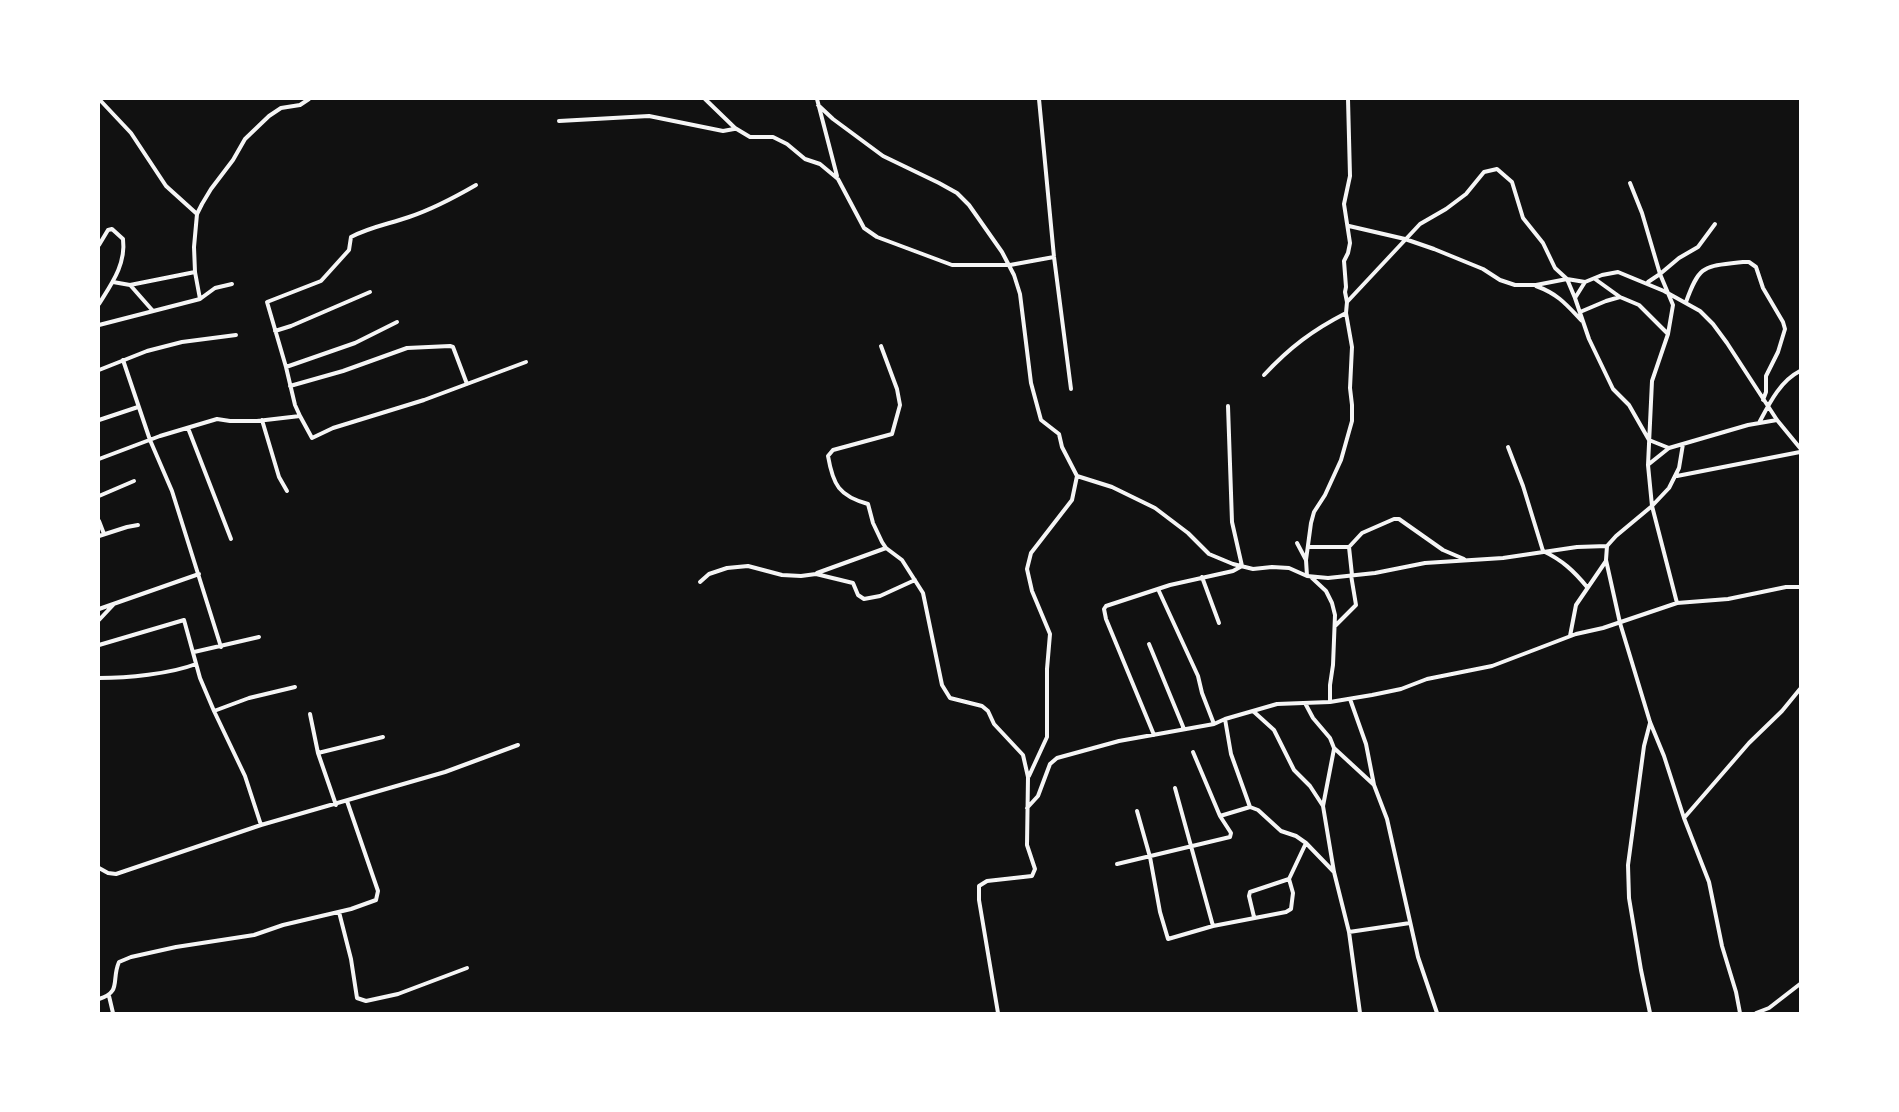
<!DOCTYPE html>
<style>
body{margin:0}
#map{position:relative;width:1899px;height:1112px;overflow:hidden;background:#111;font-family:"Varela Round",sans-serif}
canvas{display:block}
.frame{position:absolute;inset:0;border:100px solid #fff;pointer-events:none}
</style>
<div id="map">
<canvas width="1899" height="1112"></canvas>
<div class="frame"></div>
</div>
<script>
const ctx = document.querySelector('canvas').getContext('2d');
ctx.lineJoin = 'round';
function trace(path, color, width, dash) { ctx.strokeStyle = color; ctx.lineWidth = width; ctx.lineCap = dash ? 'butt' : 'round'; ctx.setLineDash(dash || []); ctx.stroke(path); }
trace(new Path2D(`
 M99 99 131 133 166 186 197 214
 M705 99 735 128 750 137H773L787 144 805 159 820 164 838 179 864 228 877 237 952 265H1010L1054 257
 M817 99 837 176
 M1039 99 1054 257 1071 389
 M818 105 833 119 883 156 939 183 957 193 969 205 1002 252 1014 275 1020 294 1031 383 1041 420 1059 434 1062 447 1077 476 1112 487 1155 508 1188 533 1209 554 1233 564 1253 569 1272 567 1289 568 1307 576 1328 578 1375 573 1425 563 1503 558 1577 547 1607 546
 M559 121 649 116 723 131 734 129
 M1630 183 1642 213 1660 274 1673 305 1668 334 1652 381 1648 465 1652 506 1677 603
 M1349 226 1405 239 1434 249 1483 269 1500 280 1515 285H1536L1567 279 1585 282 1602 275 1618 272 1664 291 1700 311 1713 324 1727 343 1777 420 1800 448
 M99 245 108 230 112 229 123 239C126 264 112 283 99 304
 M1595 279 1620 297 1639 305 1668 334
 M113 282 130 285 195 272
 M1648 282 1660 274 1679 258 1698 247 1715 224
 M131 286 153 311
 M1536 286C1558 294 1566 304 1582 321
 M1575 298 1585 282
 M200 299 195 272 194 247 197 214 202 204 211 189 233 160 245 139 269 116 281 108 300 105 309 99
 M1347 302 1420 224 1446 209 1466 194 1484 172 1497 169 1512 182 1523 218 1543 243 1555 268 1567 279 1575 298 1589 339 1613 389 1629 405 1649 440 1669 448
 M1686 302C1700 263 1704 267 1743 262H1749L1756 267 1763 288 1783 322 1785 329 1778 352 1766 376V392L1763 400
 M1580 312 1606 301 1620 297
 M99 325 200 299 215 288 232 284
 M275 331 291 326 370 292
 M881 346 897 389 900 405 892 434 833 450 828 456C833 485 839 496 868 504L873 523 882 542 886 548 902 560 923 593 942 685 950 698 982 706 988 711 994 724 1023 755 1028 777 1027 845 1035 869 1032 876 987 881 979 886V900L998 1013
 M123 360 150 440 172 491 221 647
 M286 367 355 343 397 322
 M99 370 147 351 182 342 236 335
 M1264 375C1290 347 1313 330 1346 313
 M290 386 343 371 407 348 450 346 453 347 467 384
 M300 416 295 405 286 367 267 302 321 281 349 250 351 237C370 227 389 224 409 217 430 210 457 196 476 185
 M99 420 138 407
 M262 420 279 477 287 491
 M1759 423C1769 404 1780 381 1800 371
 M188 428 231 539
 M1683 444 1679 468 1669 488 1652 506 1616 536 1607 546 1606 560 1620 623 1650 722 1664 756 1684 818 1709 882 1722 946 1736 992 1740 1013
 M1508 447 1523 486 1543 551C1562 560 1574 571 1587 587
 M99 459 160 436 217 419 230 421H257L300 416 312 438 333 428 424 400 526 362
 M1649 464 1669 448 1748 425 1777 420
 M1677 476 1800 452
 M99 496 134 481
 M99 521 104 534
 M99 536 127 527 138 525
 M1297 543 1306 560
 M1308 547H1349
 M817 573 886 548
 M1352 575 1349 547 1362 533 1394 519H1399L1443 550 1464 559
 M1307 576 1306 560 1311 523 1314 512 1325 495 1341 460 1352 421V405L1350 388 1352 347 1346 313 1347 302 1345 292 1346 287 1344 261 1348 253 1350 243 1344 204 1350 176 1348 99
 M1202 577 1219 623
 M1311 577 1326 591 1332 603 1335 615 1333 665 1330 685V702
 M700 582 709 574 727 568 748 566 782 575 801 576 816 574 853 583 858 595 864 599 880 596 915 580
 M1158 589 1198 676 1202 693 1214 724
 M99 609 199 574
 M99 620 114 604
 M1336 625 1356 605 1351 575
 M1570 636 1576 605 1606 561
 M1149 644 1184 729
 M99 645 184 620 200 678 214 711 245 776 261 825
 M194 652 259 637
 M99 678C127 678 170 674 196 664
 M1350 699 1366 744 1374 785 1387 819 1418 957 1437 1013
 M1305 703 1313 718 1330 738 1334 748 1373 784
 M214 711 249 698 295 687
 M1253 711 1274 730 1294 770 1310 786 1323 806 1334 872 1349 932 1360 1013
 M310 714 318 753 336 805
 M1225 719 1231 754 1250 807 1258 810 1281 831 1296 836 1306 843 1334 872
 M1650 723 1644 746 1628 865 1629 898 1641 970 1650 1013
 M1154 735 1106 619 1104 609 1106 606 1170 585 1233 571 1242 566 1232 522 1228 406
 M1193 752 1220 816
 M318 753 383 737
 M1029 776 1047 737V669L1050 634 1032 591 1027 569 1031 553 1072 500 1077 476
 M1175 788 1213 926
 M1323 806 1334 749
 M1027 808 1038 796 1050 764 1057 758 1119 741 1214 724 1225 719 1277 704 1330 702 1372 695 1401 689 1427 679 1492 666 1576 634 1603 628 1677 603 1728 599 1786 587H1800
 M1137 811 1150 857 1160 912 1168 939 1213 926 1286 912 1291 909 1293 893 1289 879 1306 843
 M1684 818 1749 743 1782 711 1800 689
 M1117 864 1230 837 1231 833 1220 816 1250 807
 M99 868 108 873 116 874 261 825 445 772 518 745
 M339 912 351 959 357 998 366 1001 398 994 467 968
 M1254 917 1249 896 1250 892 1289 879
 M1349 932 1410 923
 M109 996 113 1013
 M99 999C122 992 111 980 119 962L131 957 176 947 254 935 283 925 351 909 376 900 378 891 347 801
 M1756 1013 1769 1008 1800 984`), '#f5f5f5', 4);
</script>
